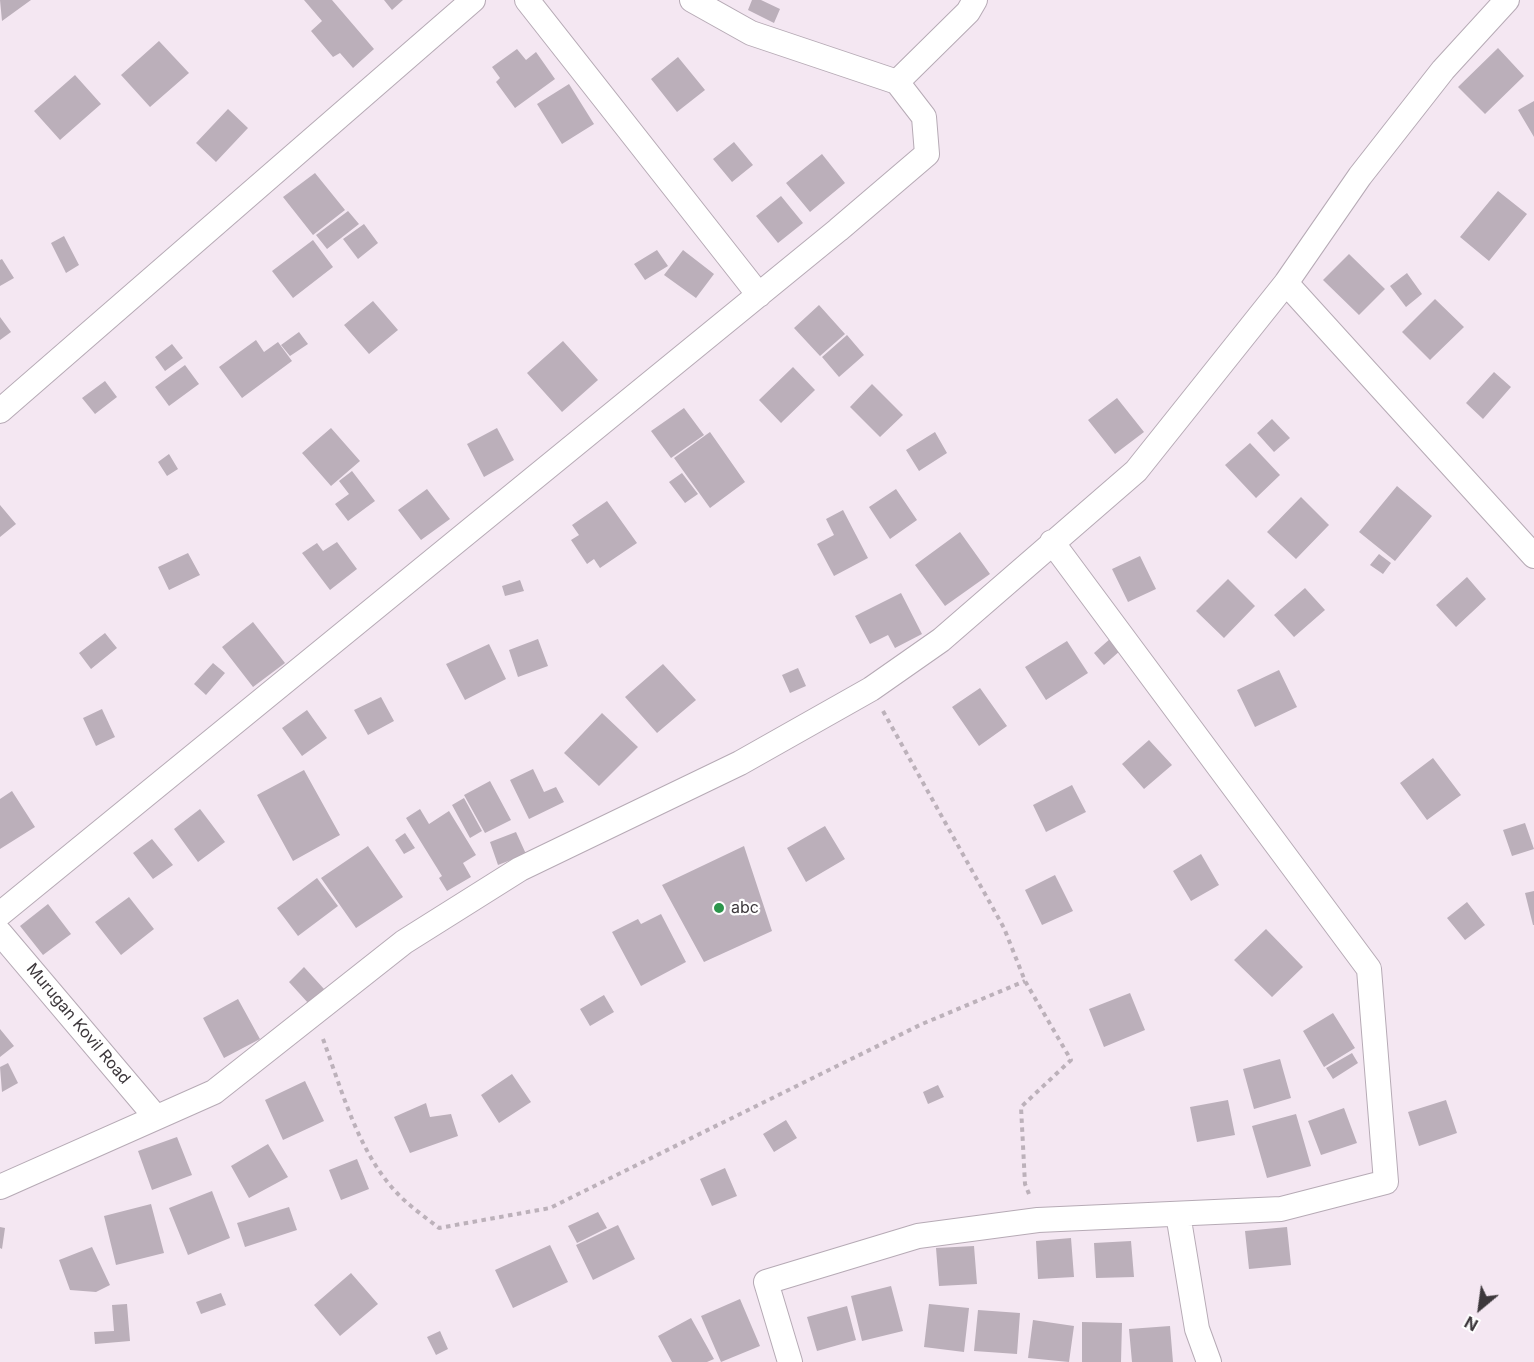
<!DOCTYPE html>
<style>
body{margin:0}
#map{position:relative;width:1534px;height:1362px;overflow:hidden;background:#f4e7f2;font-family:Inter,sans-serif}
canvas{display:block}
.north{position:absolute;left:1450px;top:1278px;width:60px;height:60px;-webkit-text-stroke:4px #fff;paint-order:stroke;rotate:209deg;font-size:16px;font-weight:700;line-height:24px;text-align:center;color:#3d383c}
.north::after{content:'';display:block;margin:auto;width:21px;height:27px;background:#3d383c;clip-path:polygon(50% 0,100% 100%,50% 72%,0 100%)}
</style>
<div id="map">
<canvas width="1534" height="1362"></canvas>
<div class="north">N</div>
</div>
<script>
const ctx = document.querySelector('canvas').getContext('2d');
ctx.lineJoin = 'round';
function fill(path, color) { ctx.fillStyle = color; ctx.fill(path, 'evenodd'); }
function trace(path, color, width, dash) { ctx.strokeStyle = color; ctx.lineWidth = width; ctx.lineCap = dash ? 'butt' : 'round'; ctx.setLineDash(dash || []); ctx.stroke(path); }
function drawText(font, color, halo, rows, align = 'center') {
  ctx.font = font + ' Inter,sans-serif'; ctx.lineWidth = 4.5; ctx.setLineDash([]); ctx.textBaseline = 'middle'; ctx.strokeStyle = halo; ctx.fillStyle = color; for (const [text, x, y, turn = 0] of rows) {
    ctx.save(); ctx.translate(x, y); ctx.rotate((+turn || 0) * Math.PI / 180); ctx.textAlign = isNaN(turn) ? turn : align; if (halo) ctx.strokeText(text, 0, 0); ctx.fillText(text, 0, 0); ctx.restore();
  }
}
fill(new Path2D(`
 M0 0H31L2 21Z
 M304 0H332L374 49 353 68 340 53 333 57 311 31 322 21Z
 M384 0H403L392 10Z
 M752 0H761L780 9 774 23 748 10Z
 M159 41 189 73 150 107 121 75Z
 M1498 48 1524 76 1485 114 1458 87Z
 M517 49 526 60 536 52 555 79 515 108 496 82 500 78 492 67Z
 M678 57 705 90 677 112 651 79Z
 M75 75 101 104 60 140 34 111Z
 M569 84 594 124 562 144 537 104Z
 M1534 101V137L1518 110Z
 M228 109 248 128 216 162 196 143Z
 M734 142 753 165 732 182 713 159Z
 M822 154 845 183 810 212 786 183Z
 M315 173 345 210 313 235 283 197Z
 M1498 191 1527 214 1489 261 1460 237Z
 M781 196 803 223 778 243 756 216Z
 M348 211 359 224 327 249 316 235Z
 M364 224 378 243 358 259 343 239Z
 M64 236 79 265 66 273 51 243Z
 M313 240 333 267 293 298 272 271Z
 M657 250 668 266 645 280 634 264Z
 M683 250 714 274 696 298 664 275Z
 M1349 254 1385 289 1359 315 1323 280Z
 M2 259 14 278 0 286V260Z
 M1407 273 1422 294 1406 307 1390 286Z
 M1435 299 1464 327 1430 360 1402 332Z
 M373 301 398 330 369 354 344 325Z
 M819 305 845 334 820 356 794 328Z
 M0 317 11 332 0 340Z
 M299 332 308 344 290 356 281 345Z
 M847 335 864 355 839 377 822 357Z
 M256 340 264 352 278 342 292 361 242 398 219 367Z
 M563 341 598 380 562 412 527 373Z
 M172 344 183 358 165 371 155 357Z
 M185 365 199 384 169 406 155 387Z
 M793 367 815 390 781 423 759 400Z
 M1494 372 1511 387 1483 419 1466 403Z
 M105 381 117 397 95 414 82 398Z
 M872 384 903 415 880 437 850 407Z
 M1117 398 1144 432 1115 454 1088 420Z
 M684 408 704 435 671 458 651 431Z
 M1272 419 1290 438 1274 452 1257 433Z
 M331 428 360 461 331 486 302 453Z
 M497 428 514 460 484 477 467 444Z
 M710 432 745 482 710 508 674 458Z
 M935 432 947 453 919 471 906 450Z
 M1250 443 1280 475 1256 498 1225 465Z
 M169 454 178 469 167 476 158 462Z
 M352 471 375 501 348 521 335 504 349 494 339 481Z
 M682 473 698 494 685 503 669 482Z
 M1397 486 1432 516 1395 561 1359 532Z
 M427 489 450 519 421 540 398 510Z
 M896 489 917 520 890 539 869 507Z
 M1301 497 1329 525 1296 559 1267 532Z
 M607 501 637 543 600 568 594 559 587 564 571 540 579 535 572 525Z
 M0 505 16 524 0 537Z
 M843 510 868 558 834 576 817 544 834 535 826 519Z
 M960 532 990 574 945 606 915 565Z
 M337 542 357 569 330 590 302 553 317 543 323 551Z
 M188 553 200 575 169 590 158 567Z
 M1379 554 1391 563 1383 574 1370 565Z
 M1140 556 1156 589 1128 602 1112 569Z
 M1467 577 1486 599 1456 627 1436 605Z
 M1228 579 1255 606 1224 638 1196 611Z
 M520 580 524 591 505 596 502 586Z
 M1305 588 1325 610 1294 637 1274 615Z
 M901 593 922 634 895 648 888 635 870 644 855 616Z
 M253 622 285 663 253 687 222 647Z
 M105 633 117 648 91 669 79 653Z
 M1111 638 1121 650 1104 665 1094 653Z
 M538 639 548 666 518 677 509 650Z
 M1067 641 1088 673 1046 700 1025 667Z
 M489 644 506 679 465 700 446 664Z
 M213 663 225 673 206 695 194 684Z
 M663 664 696 700 657 733 625 697Z
 M798 668 806 686 790 693 782 675Z
 M1279 670 1297 707 1255 727 1237 690Z
 M980 688 1007 726 979 746 952 707Z
 M381 697 394 721 368 735 354 710Z
 M102 709 115 737 96 746 83 718Z
 M307 710 327 738 302 756 282 728Z
 M602 713 638 747 599 786 564 753Z
 M1149 740 1172 765 1144 789 1122 764Z
 M1433 758 1461 795 1427 820 1400 783Z
 M533 769 544 792 556 787 564 802 529 819 510 780Z
 M304 770 340 835 293 861 257 795Z
 M490 781 511 820 485 833 464 795Z
 M1072 785 1086 812 1046 832 1033 805Z
 M12 791 35 827 0 849V799Z
 M464 798 482 831 470 838 452 805Z
 M200 809 225 842 198 862 174 829Z
 M420 809 429 824 449 811 476 855 463 863 471 877 447 891 439 878 442 876 406 818Z
 M1525 823 1534 849 1512 856 1503 830Z
 M825 826 845 859 806 882 787 848Z
 M516 832 526 854 498 865 490 842Z
 M405 833 415 848 404 854 395 840Z
 M152 839 173 865 153 879 133 853Z
 M368 846 403 897 356 928 321 878Z
 M744 846 772 931 704 962 662 885Z
 M1201 854 1219 885 1191 901 1173 871Z
 M1055 875 1073 911 1042 925 1025 890Z
 M317 878 338 906 298 936 277 908Z
 M1534 891V925H1533L1525 893Z
 M129 897 154 929 121 955 95 922Z
 M1467 902 1485 925 1465 940 1447 918Z
 M48 904 71 934 43 955 20 926Z
 M661 914 686 962 641 986 612 932 638 919 641 924Z
 M1266 929 1303 967 1272 997 1234 960Z
 M304 967 324 989 309 1004 289 982Z
 M1130 993 1145 1030 1104 1047 1089 1009Z
 M604 995 614 1012 590 1026 580 1009Z
 M238 999 260 1039 224 1058 203 1018Z
 M1333 1013 1355 1048 1324 1067 1303 1031Z
 M0 1029 14 1046 0 1057Z
 M1352 1053 1358 1063 1333 1079 1326 1068Z
 M1280 1059 1291 1098 1254 1109 1243 1069Z
 M8 1063 18 1083 2 1092 0 1067Z
 M512 1074 531 1102 499 1123 481 1095Z
 M305 1081 324 1121 283 1140 265 1100Z
 M938 1085 944 1097 928 1104 923 1092Z
 M1228 1100 1235 1135 1197 1142 1190 1107Z
 M1446 1100 1457 1133 1419 1146 1408 1112Z
 M426 1103 430 1117 451 1114 458 1136 410 1153 394 1117Z
 M1344 1108 1357 1143 1321 1155 1308 1121Z
 M1296 1114 1311 1166 1267 1178 1252 1126Z
 M786 1120 797 1138 774 1152 763 1134Z
 M177 1137 192 1175 152 1190 138 1151Z
 M268 1144 288 1177 249 1198 231 1166Z
 M357 1159 369 1189 341 1200 329 1170Z
 M725 1168 737 1196 712 1206 700 1179Z
 M212 1191 230 1238 188 1255 169 1208Z
 M151 1204 164 1253 116 1265 104 1216Z
 M289 1207 297 1230 245 1247 237 1223Z
 M598 1212 607 1228 577 1243 568 1226Z
 M618 1225 635 1259 593 1280 576 1245Z
 M0 1227 5 1228 2 1249 0 1248Z
 M1287 1227 1291 1265 1249 1269 1245 1231Z
 M1071 1238 1074 1277 1038 1279 1036 1241Z
 M1131 1241 1134 1277 1096 1278 1094 1243Z
 M550 1245 568 1282 513 1308 495 1270Z
 M974 1246 977 1284 939 1286 936 1248Z
 M92 1247 110 1285 96 1292 70 1290 59 1260Z
 M351 1273 378 1304 340 1336 314 1305Z
 M891 1286 903 1331 862 1341 851 1296Z
 M221 1293 226 1305 201 1314 196 1302Z
 M740 1299 760 1346 721 1362 701 1316Z
 M127 1304 130 1341 95 1344 94 1332 114 1331 112 1305Z
 M929 1304 969 1308 964 1352 924 1347Z
 M847 1306 856 1340 817 1351 807 1317Z
 M978 1310 1020 1313 1017 1354 974 1351Z
 M691 1318 714 1359 707 1362H672L658 1336Z
 M1033 1320 1074 1326 1069 1362 1028 1358Z
 M1082 1322 1122 1323 1121 1362H1082Z
 M1170 1326 1173 1362H1132L1129 1329Z
 M440 1331 448 1349 436 1355 427 1337Z`), '#bbafba');
const street = new Path2D(`
 M527 0 759 295
 M897 82 968 12 975 0
 M1286 283 1534 556
 M0 411 473 0
 M0 914 838 230 927 154 924 117 897 82 751 33 692 0
 M0 933 155 1116
 M0 1187 214 1092 404 942 520 869 740 763 871 689 941 640 1136 471 1286 283 1360 176 1443 70 1507 0
 M1178 1214 1197 1329 1209 1362
 M790 1362 766 1282 918 1236 1038 1220 1281 1209 1386 1182 1369 969 1052 542`);
trace(street, '#b6aab5', 26);
trace(new Path2D(`
 M883 711 1004 928 1025 981 1071 1060 1021 1107 1025 1184 1029 1194
 M323 1039C342 1091 358 1151 396 1192 409 1206 425 1217 439 1228L550 1208 922 1024 1025 981`), '#bcb1ba', 4, [4.5, 4.5]);
trace(street, '#fff', 24);
for (const [x, y, r, color] of [
 [719,908,6,"#2c954c"]
]) { const dot = new Path2D(); dot.arc(x, y, r, 0, 2 * Math.PI); ctx.fillStyle = color; ctx.fill(dot); trace(dot, '#fff', 2); }
drawText('16px', '#3d383c', '#fff', [
 ["abc",731,908]
], 'left');
drawText('16px', '#3d383c', '#fff', [
 ["Murugan Kovil Road",78,1024,50]
]);
</script>
